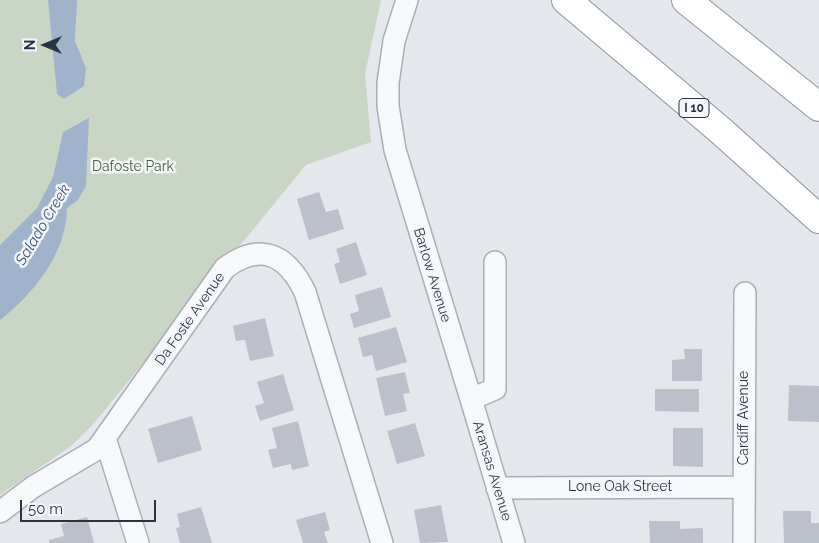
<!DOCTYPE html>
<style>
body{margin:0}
#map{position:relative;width:819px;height:543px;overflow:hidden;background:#e4e7ec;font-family:Raleway,sans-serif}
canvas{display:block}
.north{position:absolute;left:20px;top:20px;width:50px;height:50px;-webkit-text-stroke:4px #f4f6f9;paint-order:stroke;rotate:270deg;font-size:14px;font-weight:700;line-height:20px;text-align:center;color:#2b3445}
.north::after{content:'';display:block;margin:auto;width:18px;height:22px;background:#2b3445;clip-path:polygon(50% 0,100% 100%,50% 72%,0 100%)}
.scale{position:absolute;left:20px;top:500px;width:136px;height:22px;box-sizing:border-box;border:2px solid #2b3445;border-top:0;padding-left:6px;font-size:15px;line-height:18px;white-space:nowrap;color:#2b3445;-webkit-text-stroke:4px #f4f6f9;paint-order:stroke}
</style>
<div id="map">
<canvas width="819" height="543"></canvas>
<div class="north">N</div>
<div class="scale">50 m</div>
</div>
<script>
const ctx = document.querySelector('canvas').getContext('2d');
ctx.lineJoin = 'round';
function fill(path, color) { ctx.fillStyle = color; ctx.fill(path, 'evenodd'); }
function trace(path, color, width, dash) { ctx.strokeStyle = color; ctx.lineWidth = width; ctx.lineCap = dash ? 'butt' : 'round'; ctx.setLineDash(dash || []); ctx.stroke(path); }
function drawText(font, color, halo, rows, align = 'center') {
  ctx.font = font + ' Raleway,sans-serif'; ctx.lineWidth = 5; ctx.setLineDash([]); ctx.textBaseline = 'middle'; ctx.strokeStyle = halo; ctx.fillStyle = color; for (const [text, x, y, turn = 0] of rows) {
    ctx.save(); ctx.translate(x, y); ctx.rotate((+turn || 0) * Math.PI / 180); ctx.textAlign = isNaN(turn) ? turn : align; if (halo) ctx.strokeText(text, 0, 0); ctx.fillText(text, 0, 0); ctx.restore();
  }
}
fill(new Path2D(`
 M0 0H381L365 74 371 142 306 165 90 428 71 446 0 495Z`), '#c9d6c5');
fill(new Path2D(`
 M48 0H77L75 41 86 68 84 86 64 99 57 94Z
 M89 118 86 186 78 200 67 208C67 252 34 294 0 320V245L37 208 53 177 63 132Z`), '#9fb4cc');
fill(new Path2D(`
 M319 192 326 212 338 209 344 229 309 240 297 199Z
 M356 242 367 275 340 284 334 264 340 262 336 249Z
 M382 287 391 317 354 328 350 314 359 311 355 295Z
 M265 318 274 356 250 361 245 340 236 341 233 326Z
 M396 327 407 362 376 371 372 355 363 357 358 338Z
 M684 349H702V381H672V360L685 359Z
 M405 372 410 393 403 394 407 411 385 416 376 378Z
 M283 374 294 410 260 421 255 406 264 403 257 382Z
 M789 385 819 386V422L788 421Z
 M655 389H699V412L655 411Z
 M192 416 202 450 158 463 148 429Z
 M298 421 309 466 292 470 291 464 273 468 268 450 277 448 272 428Z
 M415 423 425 456 397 464 387 431Z
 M673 428H703V467L673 466Z
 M441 505 448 542 420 543 414 510Z
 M201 507 212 543H180L176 528 180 527 177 514Z
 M783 511H811V523H819V543H784Z
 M325 512 330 530 324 532 328 543H303L296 520Z
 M87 517 94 543H49V540L64 536 61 524Z
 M649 521H680V529L703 528V543H650Z`), '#bbc0ca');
const minor = new Path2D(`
 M407 0 394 41 388 83V106L395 150 471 399 495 389V262
 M471 399 514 543
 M105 438 138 543
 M497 488 744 487
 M0 512 33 487 97 449 225 268C261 241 287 255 305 292L382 543
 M744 543 745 293`);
const highway = new Path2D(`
 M566 0 720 130 819 219
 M686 0 819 107`);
trace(minor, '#a9aeb7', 24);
trace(highway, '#8b94a3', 30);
trace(minor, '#f7f8fa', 21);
trace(highway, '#fff', 28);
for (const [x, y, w] of [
 [694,108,30]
]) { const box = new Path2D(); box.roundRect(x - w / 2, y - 9.5, w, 19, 4); ctx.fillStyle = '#f4f6f9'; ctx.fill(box); trace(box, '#2b3445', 1); }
drawText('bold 12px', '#2b3445', null, [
 ["I 10",694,108]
]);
drawText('14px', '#3f6138', '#f4f6f9', [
 ["Dafoste Park",133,167]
]);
drawText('14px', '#2b3445', '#f4f6f9', [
 ["Barlow Avenue",432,275,73],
 ["Da Foste Avenue",190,319,-55],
 ["Cardiff Avenue",744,418,-90],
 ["Aransas Avenue",492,471,73],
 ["Lone Oak Street",620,487]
]);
drawText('italic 15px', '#34527a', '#f4f6f9', [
 ["Salado Creek",43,225,-59]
]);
</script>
